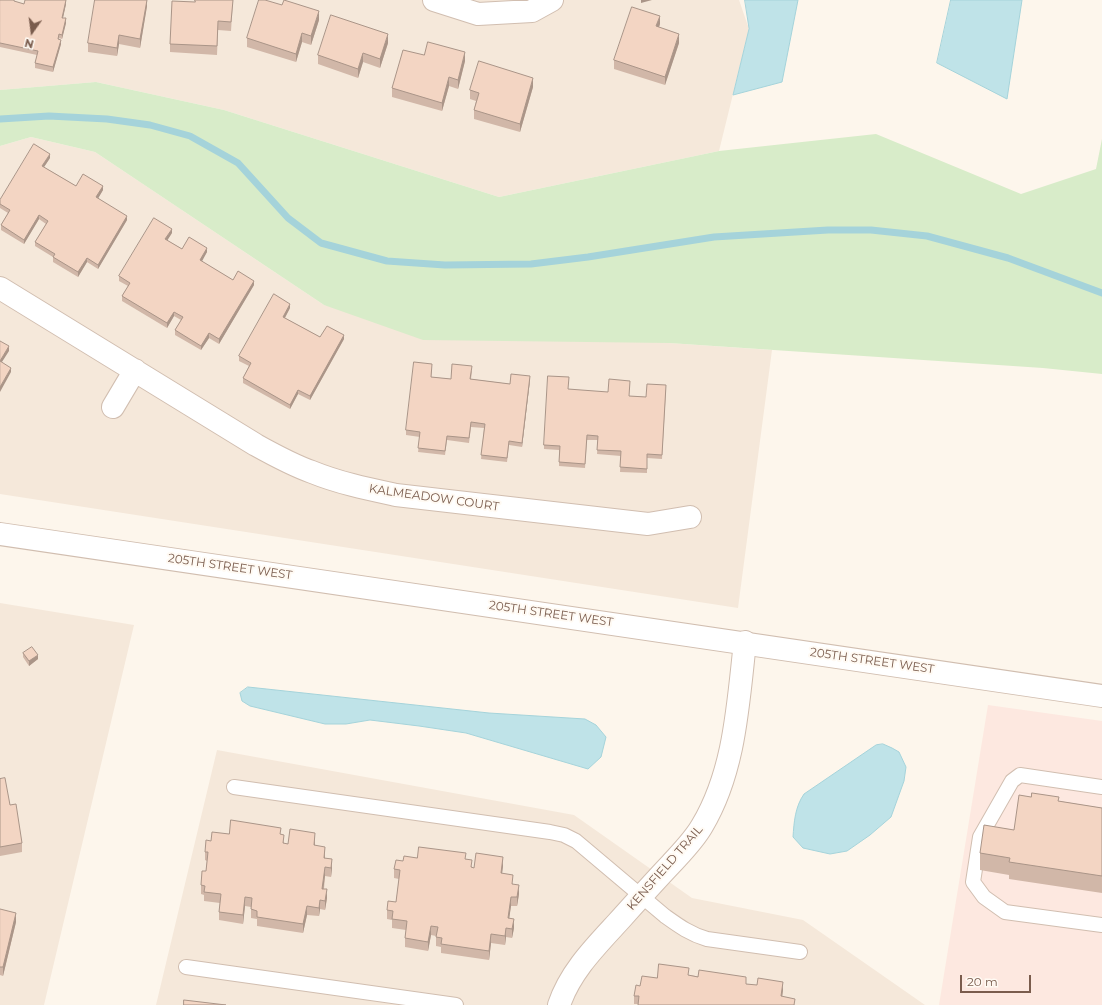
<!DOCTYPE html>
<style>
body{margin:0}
#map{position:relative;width:1102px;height:1005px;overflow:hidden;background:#fdf6ec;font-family:Montserrat,sans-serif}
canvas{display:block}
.north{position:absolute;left:12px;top:12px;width:40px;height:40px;-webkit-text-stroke:3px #fffaf3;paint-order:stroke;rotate:194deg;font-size:11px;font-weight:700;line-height:16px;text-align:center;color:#7a5c4d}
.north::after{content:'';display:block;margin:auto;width:14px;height:18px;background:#7a5c4d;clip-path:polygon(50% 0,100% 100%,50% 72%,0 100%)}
.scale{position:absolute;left:960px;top:975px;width:71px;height:18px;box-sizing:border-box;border:2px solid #7a5c4d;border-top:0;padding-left:5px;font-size:12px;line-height:14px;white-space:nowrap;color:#7a5c4d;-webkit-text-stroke:3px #fffaf3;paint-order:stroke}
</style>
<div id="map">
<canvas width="1102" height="1005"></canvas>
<div class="north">N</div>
<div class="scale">20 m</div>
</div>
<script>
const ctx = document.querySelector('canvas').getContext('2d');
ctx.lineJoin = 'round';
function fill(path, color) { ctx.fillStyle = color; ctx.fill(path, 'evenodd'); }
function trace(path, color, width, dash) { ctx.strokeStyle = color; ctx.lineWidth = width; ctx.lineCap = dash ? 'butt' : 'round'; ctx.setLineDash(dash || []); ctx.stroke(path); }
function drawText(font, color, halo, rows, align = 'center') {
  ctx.font = font + ' Montserrat,sans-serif'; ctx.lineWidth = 4; ctx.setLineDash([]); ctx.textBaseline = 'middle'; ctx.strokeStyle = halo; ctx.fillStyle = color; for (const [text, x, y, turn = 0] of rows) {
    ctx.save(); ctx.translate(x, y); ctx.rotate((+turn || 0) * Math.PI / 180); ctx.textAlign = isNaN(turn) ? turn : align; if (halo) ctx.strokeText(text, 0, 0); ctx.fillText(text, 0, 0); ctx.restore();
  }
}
fill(new Path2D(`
 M0 0H739L749 29 719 151 499 197 224 110 96 82 0 90Z
 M31 137 95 152 324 305 669 343 772 350 738 608 0 494V146Z
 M0 603 134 625 44 1005H0Z
 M217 750 574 815 692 898 803 920 925 1005H156Z`), '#f5e8da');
fill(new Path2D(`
 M988 705 1102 721V1005H939Z`), '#fde8e0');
fill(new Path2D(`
 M96 82 224 110 499 197 719 151 876 134 1021 194 1096 169 1102 139V374L1043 368 669 343 423 340 324 305 95 152 31 137 0 146V90Z`), '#d8ecc9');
const water = new Path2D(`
 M745 0H798L782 82 733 95 749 29Z
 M951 0H1022L1007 99 937 63Z
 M248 687 489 713 585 719 596 725 606 737 601 757 588 769 466 733 419 726 370 720 346 724H325L250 706 242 701 240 693Z
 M883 744 892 748 899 752 906 767 904 781 891 817 870 835 847 851 830 854 803 848 793 837C794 822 795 807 804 794L876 745Z`);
fill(water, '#bfe3e8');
trace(water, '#a5d3da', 1);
trace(new Path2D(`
 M0 119 49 116 107 119 150 125 190 136 238 163 288 218 321 243 387 261 445 265 531 264 588 257 714 237 828 230H871L927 236 1008 258 1102 293`), '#a5d3da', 7);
const service = new Path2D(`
 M234 787 550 832 564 835 576 841 665 916C679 926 690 934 707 939L800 952
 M1102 787 1020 775 1012 781 980 837 973 882 984 897 1005 912 1102 925
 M186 967 456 1005`);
const minor = new Path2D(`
 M434 0 478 14 532 11 552 0
 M0 288 256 445C274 455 292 465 312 472 339 483 368 489 396 495L648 524 690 517
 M113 407 135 370
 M559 1005C570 972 595 947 618 922 636 902 653 883 671 864 682 852 694 840 702 826 735 771 738 704 745 642`);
const tertiary = new Path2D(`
 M0 534 1102 696`);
trace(service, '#d1beb0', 16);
trace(minor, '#d1beb0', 24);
trace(tertiary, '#d1beb0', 24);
trace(service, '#fff', 14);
trace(minor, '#fff', 22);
trace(tertiary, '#fff', 22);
fill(new Path2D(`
 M0 0 14 2 24 4H66L63 18 66 23 62 39 59 38 61 44 53 72 35 68V63L37 55 0 47Z
 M147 0V6L140 48 119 44 117 56 88 52V43Z
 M233 0 231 31 218 30 217 55 170 52V44L195 2Z
 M319 20 311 45 302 42 296 62 247 47V38Z
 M660 24 659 27 679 43 665 85 614 69V60Z
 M388 43 380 68 363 62 358 78 318 64V55Z
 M424 55 465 61 458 89 449 86 442 111 392 97V88Z
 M533 87 520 132 474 119V110L476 101 470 99V90Z
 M50 158 44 167 76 186 103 190 98 198 127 220 98 269 87 262 78 277 53 262V257L35 246V242L46 224 39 219 24 244 1 230V225L8 213 0 208V200Z
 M172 233 167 240 182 249 207 252 201 261 233 280 254 285 219 344 209 338 201 350 175 335V330L181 320 174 316 167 328 122 301V296L128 286 119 281V276Z
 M290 308 285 318 320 337 344 339 310 400 298 394 290 409 243 383V378L249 366 239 361V356Z
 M432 369 431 377 451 379 472 371 471 379 510 384 530 380 522 447 509 445 507 462 481 459 484 428 471 427 469 443 447 440 445 455 418 452 420 437 406 435V430Z
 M568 389 629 396 646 397 666 390 662 459 647 458V473L620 472 621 456 597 454 598 440H587L585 468 559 466V450L544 449V445Z
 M23 653 38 659 29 666 23 657Z
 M0 779 10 805 22 843V852L0 856Z
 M1059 801 1102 808V893L1009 879V875L980 870V853L1014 830Z
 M229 834H281L284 843 288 844 315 842V845L325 856V858L332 868 331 877 325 876 324 889 327 898 325 910 320 909 319 916 307 915 303 933 257 926V919L251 918V907L245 906 243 924 219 920V912L220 903 204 901V895L201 894V885L206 871 207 861 205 860V852L211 841Z
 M417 858 466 859 472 867 474 868 503 866 502 873 513 884 519 894 517 906H511L509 918 514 928 512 938 506 937 505 945 491 943 489 960 441 953V947L436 946V936L431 935 428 951 405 947V938L406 930 392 928V920L387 919V910L396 902 399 879 394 878V869Z
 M0 909 16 922 3 976 0 975Z
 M689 975 746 984 783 990 782 997 795 1005 634 1004V996L640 986 657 978Z`), '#d1b7a8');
fill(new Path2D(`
 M66 0V4L62 22V18Z
 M147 0V6L140 48V39Z
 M641 0H652L641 3Z
 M319 11V20L311 45V36Z
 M660 16V24L656 35V26Z
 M66 18V23L62 39V35Z
 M302 33V42L296 62V54Z
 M388 34V43L380 68V59Z
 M679 34V43L665 85V77Z
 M119 35V44L117 56V48Z
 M61 40V44L53 72V67Z
 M465 52V61L458 89V80Z
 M363 53V62L358 78V69Z
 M449 77V86L442 111V103Z
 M533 78V87L520 132V124Z
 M50 154V158L42 170V166Z
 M103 186V190L96 202V197Z
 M39 215V219L24 244V240Z
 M127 216V220L98 269V265Z
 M172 229V233L165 244V239Z
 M207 248V252L200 265V260Z
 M87 258V262L78 277V272Z
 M254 281V285L219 344V339Z
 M290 304V308L283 321V317Z
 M174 312V316L167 328V323Z
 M209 333V338L201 350V346Z
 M344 335V339L310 400V396Z
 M9 346V351L0 365V361Z
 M11 368V372L0 392V387Z
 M530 376V380L522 447V443Z
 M298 390V394L290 409V405Z
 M38 655V659L29 666V661Z
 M315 833V842L314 854V845Z
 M325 847V856L324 867V858Z
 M503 857V866L501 882V873Z
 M332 859V868L331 877V868Z
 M325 867V876L322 898V889Z
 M519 885V894L517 906V897Z
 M327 889V898L325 910V901Z
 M245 897V906L243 924V915Z
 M511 897V906L508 927V918Z
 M320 900V909L319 916V908Z
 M307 906V915L303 933V924Z
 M16 913V922L3 976V967Z
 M514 919V928L512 938V929Z
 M431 926V935L428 951V942Z
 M506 928V937L505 945V936Z
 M491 934V943L489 960V951Z
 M783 982V990L781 1005V996Z`), '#aa9588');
const building = new Path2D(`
 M0 0H14V1L24 4 25 0H66L62 18H66L62 35 59 34 58 39 61 40 53 67 35 63 38 51 0 43Z
 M95 0H147L140 39 119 35 117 48 88 43Z
 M195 0H233L231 22 218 21 217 46 170 44 172 1 195 2Z
 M259 0H265L282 5 284 0 319 11 311 36 302 33 296 54 247 38Z
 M632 7 660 16 656 26 679 34 665 77 614 60Z
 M331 15 388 34 380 59 363 53 358 69 318 55Z
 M428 42 465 52 458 80 449 77 442 103 392 88 403 50 424 55Z
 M479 61 533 78 520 124 474 110 479 93 470 90Z
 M34 144 50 154 42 166 76 186 83 174 103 186 96 197 127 216 98 265 87 258 78 272 53 257 55 254 35 242 48 221 39 215 24 240 1 225 10 210 0 204V200Z
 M154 218 172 229 165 239 182 249 189 237 207 248 200 260 233 280 238 271 254 281 219 339 209 333 201 346 175 330 183 317 174 312 167 323 122 296 130 283 119 276Z
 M274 294 290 304 283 317 320 337 327 326 344 335 310 396 298 390 290 405 243 378 251 363 239 356Z
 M0 341 9 346 0 361 11 368 0 387Z
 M414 362 432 364 431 377 451 379 452 364 472 366 470 379 510 384 511 374 530 376 522 443 509 441 507 458 481 455 485 424 471 422 469 438 447 436 445 451 418 448 420 432 406 430Z
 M548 376 569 377 568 389 608 392 609 379 630 381 629 396 646 397 647 384 666 385 662 455 647 454V469L620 467 621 451 597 450 598 436 587 435 585 464 559 462 560 446 544 445Z
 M32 647 38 655 29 661 23 653Z
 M5 778 10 805 16 804 22 843 0 847V779Z
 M1032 793 1059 797 1058 801 1102 808V876L1009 862 1010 858 980 853 984 825 1014 830 1019 795 1031 797Z
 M231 820 281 828 280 834 284 835 283 843 288 844 290 829 315 833 314 845 325 847 324 858 332 859 331 868 325 867 322 889H327L325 901 320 900 319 908 307 906 303 924 257 917V911L251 909 252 898 245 897 243 915 219 912 221 894 204 892 205 886 201 885 202 871H206L208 852H205L206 840 211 841 212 832 229 834Z
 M419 847 466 853 465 859 472 860 471 867 474 868 476 853 503 857 501 873 513 875 512 884 519 885 517 897H511L508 918 514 919 512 929 506 928 505 936 491 934 489 951 441 944 442 938 436 937 438 927 431 926 428 942 405 938 407 921 392 919 393 911 387 910 388 901 396 902 400 870 394 869 396 860 403 861 404 856 417 858Z
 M0 909 16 913 3 967H0Z
 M659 964 689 968 688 975 698 977 699 970 746 977V984L757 985 758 978 783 982 781 996 795 999 794 1005H638L639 996H634L636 985 640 986 642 976 657 978Z
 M184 1000 226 1005H184Z`);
fill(building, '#f3d5c3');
trace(building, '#aa9588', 1);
drawText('12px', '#7a5c4d', '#fffaf3', [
 ["KALMEADOW COURT",434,498,8],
 ["205TH STREET WEST",230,567,8],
 ["205TH STREET WEST",551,614,8],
 ["205TH STREET WEST",872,661,8],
 ["KENSFIELD TRAIL",665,868,-49]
]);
</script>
